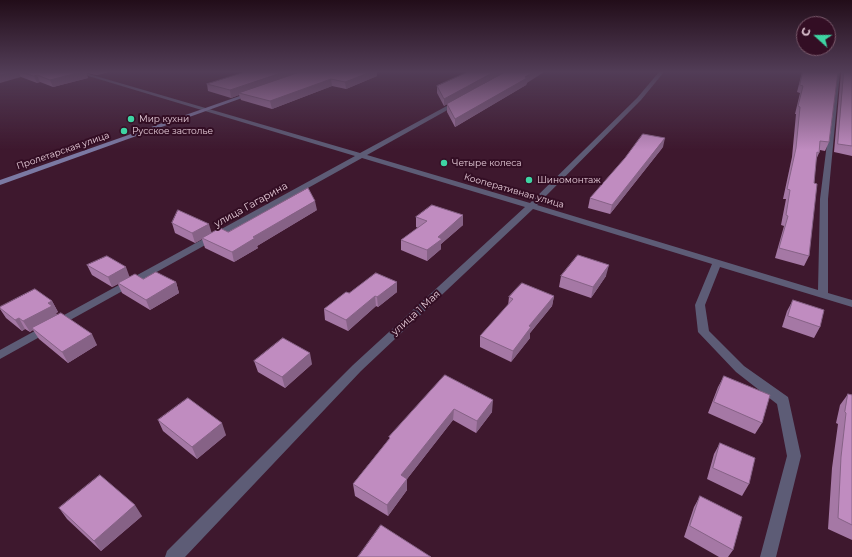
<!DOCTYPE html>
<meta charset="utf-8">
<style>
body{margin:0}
#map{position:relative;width:852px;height:557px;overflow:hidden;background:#3e182e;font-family:Montserrat,sans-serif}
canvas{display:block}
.north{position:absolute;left:796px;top:16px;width:40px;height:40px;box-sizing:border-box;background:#330e24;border:1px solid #7a5a6c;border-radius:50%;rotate:291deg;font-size:11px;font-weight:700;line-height:16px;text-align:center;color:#e5cbd8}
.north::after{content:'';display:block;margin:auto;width:14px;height:18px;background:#3ed4a3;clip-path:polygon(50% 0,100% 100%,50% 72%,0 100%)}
</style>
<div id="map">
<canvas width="852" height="557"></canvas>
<div class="north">С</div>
</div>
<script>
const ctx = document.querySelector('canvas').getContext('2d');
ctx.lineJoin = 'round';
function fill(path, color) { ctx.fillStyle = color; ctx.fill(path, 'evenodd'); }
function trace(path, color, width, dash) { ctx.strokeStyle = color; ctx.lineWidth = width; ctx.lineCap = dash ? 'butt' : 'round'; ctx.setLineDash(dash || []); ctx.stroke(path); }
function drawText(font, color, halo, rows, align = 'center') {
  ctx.font = font + ' Montserrat,sans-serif'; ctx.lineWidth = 4; ctx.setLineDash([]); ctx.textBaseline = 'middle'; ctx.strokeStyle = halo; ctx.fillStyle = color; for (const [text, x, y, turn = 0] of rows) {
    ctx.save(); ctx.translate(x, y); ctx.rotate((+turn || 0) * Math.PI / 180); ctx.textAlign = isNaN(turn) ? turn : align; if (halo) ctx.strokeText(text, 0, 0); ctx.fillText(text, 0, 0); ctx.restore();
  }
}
fill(new Path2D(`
 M75 72H82L360 153 456 101H460V103L367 155 530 203 637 98 659 72H664L641 100 537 205 818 290 820 199 836 72H840L828 199V293L852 300V307L720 267 705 305 709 331 744 366 788 397 789 401 801 456 776 557H760L787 456 777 404 736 372 698 332 695 305 712 264 533 209 361 371 185 557H165L167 551 353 365 525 207 362 158 0 359V350L355 156Z`), '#5d5c76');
fill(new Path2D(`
 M251 92 256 93 0 185V180Z`), '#7b79a3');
fill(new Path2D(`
 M0 72H109L97 75 86 73 88 78 53 87 40 82 37 83 21 77Z
 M802 72H838L829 142 825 151 820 150 819 153 816 160 814 183 809 256 804 266 775 258 784 226 781 225 786 199H783L792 157 796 114H795L800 93 797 92Z
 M841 72H852V156L834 152Z
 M377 76 346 89 332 86 272 109 241 100 239 95 231 98 208 91 207 84Z
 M527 83 526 85 455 127 447 112V104L444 106 437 93V86Z
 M663 147 610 214 588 208 590 198Z
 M317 210 257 246 258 248 234 262 205 248 202 239 195 243 175 233 172 223 211 233 228 232Z
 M416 217 463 225 441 244V249L427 261 401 250V240L418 228 416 227Z
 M87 265 129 277 143 279 176 282 179 293 150 310 122 293 118 284 112 287 92 275Z
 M561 276H606L591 298 559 287Z
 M397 292 378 307 376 306 348 331 325 320 324 309 349 293Z
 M554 296 552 306 530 333V338L511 362 480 347V336L508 306 509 297Z
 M793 300 820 327 814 338 782 327 787 311Z
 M52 301 58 312 56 313 57 315 97 345 68 363 39 339 33 330 30 332 25 329 22 331 6 318 0 309V307Z
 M254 361 312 364 285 388 258 372Z
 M445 375 492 412 476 433 453 420 407 479V490L388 516 355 496 353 484 389 439V437Z
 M724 376 762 423 755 434 708 413 718 387Z
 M848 394 852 395V540L828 529 832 468 838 424 836 423 840 405Z
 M158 420 226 435 197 459 163 431Z
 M720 443 749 484 742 496 707 479 714 454Z
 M700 496 733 550 728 557H719L684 537 694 507Z
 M59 508 142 516 101 551 67 519Z`), '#a578a5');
fill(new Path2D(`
 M12 72H18L21 77 0 83V75Z
 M81 72H86L88 78 53 87 50 80Z
 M96 72H109L97 75Z
 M284 72H305L239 93V95L231 98 230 90Z
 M371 72H377V76L346 89 345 82Z
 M494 72H505L444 106V99Z
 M534 72H544L527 83 526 85 455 127V119Z
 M37 75 40 82 37 83 34 76Z
 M331 79 332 86 272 109 270 101Z
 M665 138 663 147 610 214 612 205Z
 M315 201 317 210 257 246 258 248 234 262 232 252 253 237Z
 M463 215V225L441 244V249L427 261V250L438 237Z
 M209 224 212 234 202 238V239L195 243 192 233Z
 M609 265 606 276 591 298 593 287Z
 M126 267 130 278 118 283V284L112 287 108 277Z
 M176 282 179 293 150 310 146 300Z
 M397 282V292L378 307 377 297Z
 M375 296 376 306 348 331 346 320Z
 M554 296 552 306 530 333V338L511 362 513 351 529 326Z
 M52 301 58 312 56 313 58 317 32 328 33 330 30 332 23 321 48 303Z
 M19 318 25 329 22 331 15 320Z
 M92 334 97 345 68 363 62 352Z
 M310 353 312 364 285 388 282 377Z
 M493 400 492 412 476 433 477 421Z
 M454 409 453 420 407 479V490L388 516 387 505 401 475Z
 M222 423 226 435 197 459 192 447Z
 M135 505 142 516 101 551 94 541Z`), '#866286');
const building = new Path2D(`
 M0 72H12L0 75Z
 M22 72H81L50 80 37 75 34 76Z
 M245 72H284L230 90 207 84Z
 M300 72H371L345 82 331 79 270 101 239 93Z
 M468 72H494L444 99 437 86Z
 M505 72H534L525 77 527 78 455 119 447 104Z
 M803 72H838L829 142 820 141 819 153 817 152 814 183 817 184 809 256 779 248 788 216 786 215 790 190 787 189 796 148 800 107 798 106 803 86 800 85Z
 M844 72H852V146L838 144Z
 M643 134 665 138 612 205 590 198 625 158Z
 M308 188 315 201 253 237 255 238 232 252 202 238 220 228 228 232Z
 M432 205 463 215 438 237 442 239 427 250 401 240 427 221 416 217Z
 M178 210 209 224 192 233 172 223Z
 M578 255 609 265 593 287 561 276Z
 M107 256 126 267 108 277 87 265Z
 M156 272 176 282 146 300 118 283 135 274 143 279Z
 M376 273 397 282 377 297 375 296 346 320 324 309 346 292 349 293Z
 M522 283 554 296 529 326 531 327 513 351 480 336 513 299 509 297Z
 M35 289 52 301 48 303 52 306 23 321 19 318 15 320 0 308V307Z
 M793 300 824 310 820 327 788 316Z
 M61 313 92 334 62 352 32 328Z
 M283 338 310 353 282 377 254 361Z
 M445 375 493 400 477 421 454 409 401 475 407 479 387 505 353 484 390 438 389 437Z
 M724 376 770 395 762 423 714 402Z
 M848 394 852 395V525L838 518 841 457 846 413 845 412Z
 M188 398 222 423 192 447 158 420Z
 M720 443 755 458 749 484 713 468Z
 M100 475 135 505 94 541 59 508Z
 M700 496 742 517 733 550 690 526Z
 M381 525 431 557H358Z`);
fill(building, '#c08cc0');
trace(building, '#866286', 1);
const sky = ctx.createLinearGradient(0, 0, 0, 150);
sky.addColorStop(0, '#220d19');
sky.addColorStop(0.48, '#523d57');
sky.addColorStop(1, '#523d5700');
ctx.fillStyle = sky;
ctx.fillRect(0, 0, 852, 150);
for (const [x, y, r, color] of [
 [131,119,4,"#3ed4a3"],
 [124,131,4,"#3ed4a3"],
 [444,163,4,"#3ed4a3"],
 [529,180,4,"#3ed4a3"]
]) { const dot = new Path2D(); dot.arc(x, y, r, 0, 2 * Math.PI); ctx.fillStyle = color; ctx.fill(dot); trace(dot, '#330e24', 1.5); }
drawText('9px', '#e5cbd8', '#330e24', [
 ["Мир кухни",139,119],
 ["Русское застолье",132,131],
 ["Четыре колеса",452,163],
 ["Шиномонтаж",537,180]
], 'left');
drawText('9px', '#e5cbd8', '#330e24', [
 ["Пролетарская улица",63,151,-19],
 ["Кооперативная улица",514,191,16]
]);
drawText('10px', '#e5cbd8', '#330e24', [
 ["улица Гагарина",251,205,-29],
 ["улица 1 Мая",416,313,-42]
]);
</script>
